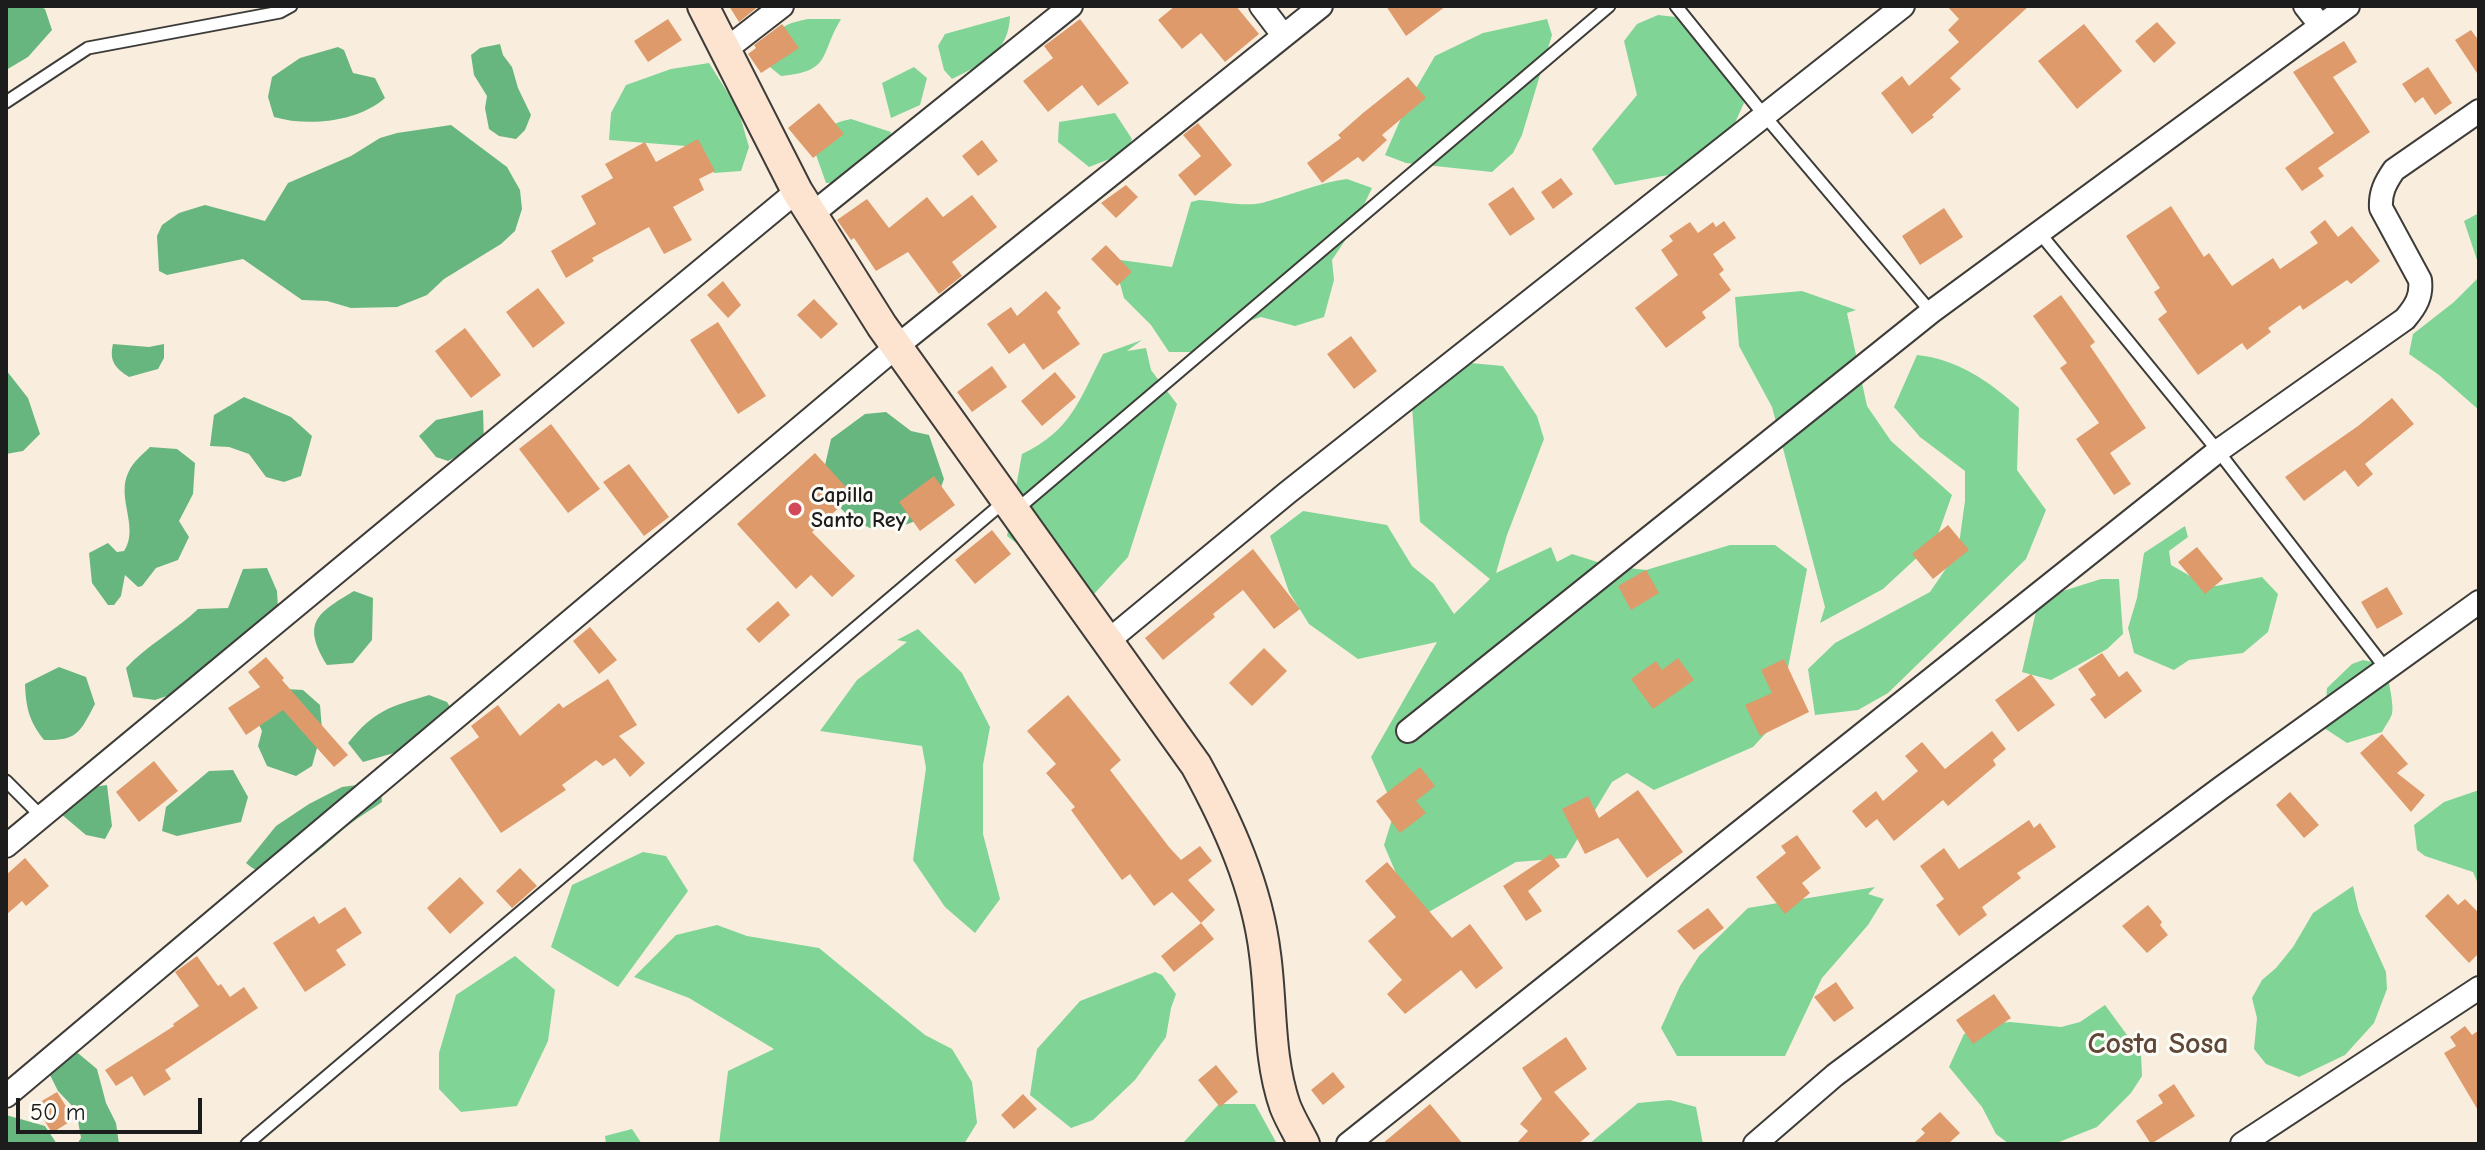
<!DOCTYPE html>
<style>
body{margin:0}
#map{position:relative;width:2485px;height:1150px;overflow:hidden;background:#f9eedd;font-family:"Comic Neue",sans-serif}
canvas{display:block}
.frame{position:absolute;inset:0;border:8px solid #1c1c1c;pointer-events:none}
.scale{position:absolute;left:16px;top:1098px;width:186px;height:36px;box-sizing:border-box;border:4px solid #1c1c1c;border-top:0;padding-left:10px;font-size:24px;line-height:28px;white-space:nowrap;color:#1c1c1c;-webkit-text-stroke:6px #fdfcf7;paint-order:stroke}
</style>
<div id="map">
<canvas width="2485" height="1150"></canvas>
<div class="frame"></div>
<div class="scale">50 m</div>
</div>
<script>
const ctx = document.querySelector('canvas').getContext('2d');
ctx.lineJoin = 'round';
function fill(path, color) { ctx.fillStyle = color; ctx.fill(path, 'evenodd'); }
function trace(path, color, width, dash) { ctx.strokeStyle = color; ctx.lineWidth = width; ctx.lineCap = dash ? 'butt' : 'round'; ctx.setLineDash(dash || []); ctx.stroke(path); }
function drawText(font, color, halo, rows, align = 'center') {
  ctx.font = font + ' "Comic Neue",sans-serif'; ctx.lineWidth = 6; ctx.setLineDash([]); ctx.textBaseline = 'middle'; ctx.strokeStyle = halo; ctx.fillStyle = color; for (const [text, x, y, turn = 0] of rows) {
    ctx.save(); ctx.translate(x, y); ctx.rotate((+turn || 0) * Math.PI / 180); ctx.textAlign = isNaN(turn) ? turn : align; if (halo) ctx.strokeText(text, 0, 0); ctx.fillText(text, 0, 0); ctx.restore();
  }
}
fill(new Path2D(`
 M1658 15 1693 19 1725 57 1744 103 1721 154 1695 170 1615 185 1592 149 1637 95 1624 41 1637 24Z
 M1010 16C1009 53 982 64 952 79L944 70 938 46 945 34Z
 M808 19H841C819 56 832 71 781 76L770 67C775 33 772 26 808 19Z
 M1547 19 1552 35 1522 135 1513 153 1492 172 1406 163 1385 155 1408 102 1435 56 1483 33Z
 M709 63 738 109 749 147 741 171 714 173 698 147 609 140 611 113 626 85 671 69Z
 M914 67 927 78 920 105 891 118 882 83Z
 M1115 113 1132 139 1125 153 1089 167 1058 142 1059 122Z
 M851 119 891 132 877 174 858 182 826 183 815 152C825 131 826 124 851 119Z
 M1347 179 1372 188 1352 230 1332 260 1334 280 1324 317 1295 326 1261 317 1233 326 1208 352H1169L1151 325 1124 298 1113 259 1172 267 1191 202 1199 200C1218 201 1244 207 1262 203 1291 195 1318 183 1347 179Z
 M2479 213V266L2464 221Z
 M2479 277V410L2439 375 2409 354 2413 334 2454 302Z
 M1802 291 1856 310 1847 313 1867 406 1891 441 1952 495 1936 540 1883 589 1820 623 1825 607 1772 407 1739 346 1735 297Z
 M1142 340 1127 351 1146 348 1151 370 1177 404 1128 557 1083 606 1039 560 1007 536 1022 454C1072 430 1079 400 1103 354Z
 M1917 355C1957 359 1989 381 2019 408L2017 470 2046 510 2026 559 1888 693 1858 710 1815 715 1808 669 1835 643 1930 592 1958 551 1965 501V471L1920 437 1894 407Z
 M1459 362 1503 366 1537 416 1544 439 1507 535 1496 573 1551 547 1557 562 1572 554 1610 566 1646 570 1730 545H1775L1807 569 1778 720 1753 747 1654 790 1627 773 1612 782 1566 858 1516 862 1427 913 1407 899 1384 845 1395 810 1371 757 1437 642 1358 659 1309 624 1289 592 1270 536 1303 511 1387 525 1412 566 1434 584 1454 614 1490 579 1420 522 1412 406Z
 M2185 526 2188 537 2169 551 2171 565 2197 580 2216 586 2262 577 2278 594 2268 632 2243 653 2189 660 2174 670 2134 653 2128 628 2137 598 2144 553Z
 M2101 579H2119L2123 634 2107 649 2051 680 2022 672 2037 607 2044 597Z
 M918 629 962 673 990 727 983 765V834L1000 899 975 933 945 907 913 860 926 768 922 746 820 731 857 680 907 642 897 640Z
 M2384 655C2385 668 2395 704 2392 714 2390 720 2385 726 2382 732L2347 743 2324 728 2327 688 2352 664 2363 660 2381 664Z
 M2479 790V886L2473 872 2425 856 2417 850 2414 825 2444 802Z
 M643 852 666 856 688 891 618 987 551 947 572 885Z
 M2353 886 2359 912 2386 972 2387 989 2374 1023 2345 1055 2299 1077 2266 1064 2254 1049 2257 1018 2252 998 2262 980 2276 968 2293 947 2313 913Z
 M1875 887 1868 894 1884 899 1868 925 1822 978 1785 1056H1677L1661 1028 1680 986 1699 956 1748 908Z
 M717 925 747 936 819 948 925 1035 952 1049 972 1082 977 1123 964 1144H719L728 1071 774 1049 689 998 634 977 676 935Z
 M515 956 555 990 548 1041 517 1106 461 1112 439 1089V1053L456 995Z
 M1155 972 1162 975 1176 994 1171 1008 1166 1037 1135 1080 1093 1120 1071 1128 1030 1095 1037 1049 1080 1001Z
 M2105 1005 2141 1054 2142 1076 2131 1093 2097 1127 2054 1144H2009L1996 1134 1982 1107 1949 1067 1964 1034 1989 1024 2010 1022 2061 1027 2080 1022Z
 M1670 1100 1696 1107 1703 1144H1589L1638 1103Z
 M1219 1104H1255L1277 1144H1182Z
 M632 1129 642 1144H606L605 1136Z`), '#80d496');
fill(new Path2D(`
 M6 6H39L45 9 52 30 28 57 6 70Z
 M500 44 503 55 512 67 518 88 531 115 525 130 516 139 499 136 489 129 485 108 487 96 474 75 471 55 480 48Z
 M338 47 344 50 353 73 375 78 385 98C358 122 308 127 274 117L268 97 272 77 300 58Z
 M451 125 507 167 520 190 522 209 515 231 501 244 444 279 427 295 397 307 351 308 327 301 302 300 243 259 167 275 159 271 157 236 162 225 179 213 205 205 265 221 288 183 351 156 380 138 397 133Z
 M113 344 149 347 164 344V358L158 369 129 377C115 368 109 361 113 344Z
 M6 370 28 398 40 434 23 451 6 454Z
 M244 397 291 417 312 436 301 476 284 482 266 477 249 454 229 447 210 446 214 415Z
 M483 410 484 443 448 461 436 457 419 436 436 420Z
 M886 412 911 431 929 435 944 479 931 515 905 525 870 528 850 518 829 496 825 465 831 439 865 414Z
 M150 447 177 449 195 463 193 494 179 521 189 537 178 560 156 568 142 586 138 587 125 575 121 596 114 605H108L92 583 89 553 108 543 117 552 124 551C140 527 115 497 129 471 133 462 143 454 150 447Z
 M267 568 277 591 279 626 268 643 203 668 173 694 155 700 133 697 126 668C147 645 175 631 198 609L228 608 243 569Z
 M354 591 373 598 372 640 353 663 327 665C301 623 317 613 354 591Z
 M59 667 86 677 95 704C80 732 78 741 44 740 29 721 26 708 25 684Z
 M286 689 303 690 320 705 322 730 312 766 296 776 267 766 258 746 262 731 257 720Z
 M429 695 447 702 458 720 421 736 394 753 363 762 348 743C375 710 389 707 429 695Z
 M233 770 248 797 241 822 177 836 162 831 166 807 209 771Z
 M380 782 382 802C371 810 360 816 350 824 324 844 281 895 246 863L276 826 309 804 342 787Z
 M107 785 112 826 105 839 86 835 61 814 86 788Z
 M60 1044 79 1054 97 1069 106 1103 116 1123 119 1144H77L81 1138 76 1110 58 1091 43 1061Z
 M6 1115 45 1126 57 1144H6Z`), '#68b67f');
fill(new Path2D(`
 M729 6H759L739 22Z
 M1175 6H1236L1259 34 1225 62 1201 33 1182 49 1158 20Z
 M1386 6H1446L1406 36Z
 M1947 6H2029L1950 78 1961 89 1932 115 1934 117 1912 134 1881 93 1902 76 1909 86 1959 42 1948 30 1959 19Z
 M668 19 682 40 648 62 634 41Z
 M1080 19 1129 83 1098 106 1082 85 1048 112 1023 81 1053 58 1044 46Z
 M2157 22 2176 43 2154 63 2135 41Z
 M782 24 799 48 761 73 748 54 756 48 754 45Z
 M2084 24 2122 71 2077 109 2038 61Z
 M2471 30 2479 41V76L2455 40Z
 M2344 41 2357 62 2333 77 2370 132 2318 168 2324 176 2302 191 2285 168 2334 133 2293 72Z
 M2428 67 2452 103 2435 115 2423 97 2415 103 2402 84Z
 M1408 77 1426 98 1382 135 1387 140 1363 162 1358 157 1322 183 1307 163 1341 138 1338 135 1363 113Z
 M819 103 844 134 813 158 788 128Z
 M1198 123 1232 165 1195 196 1178 175 1201 156 1183 135Z
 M698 139 715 171 699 179 704 190 673 207 692 240 664 254 649 227 592 258 594 261 566 278 551 251 596 224 581 196 613 178 605 164 645 142 656 162Z
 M982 140 998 161 978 176 962 156Z
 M1561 178 1573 194 1553 209 1541 192Z
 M1126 185 1138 197 1116 218 1101 203Z
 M1513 187 1535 219 1510 236 1488 204Z
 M972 195 997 227 952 262 962 276 939 294 908 252 876 271 854 238 851 240 837 220 867 199 889 228 927 197 943 217Z
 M2171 206 2204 257 2209 253 2232 286 2273 258 2280 269 2318 243 2310 232 2325 220 2338 237 2352 226 2380 261 2351 284 2347 280 2303 310 2300 305 2268 328 2271 332 2247 350 2242 343 2198 375 2158 319 2167 312 2154 292 2160 288 2126 236Z
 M1944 208 1963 237 1920 265 1902 236Z
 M1724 221 1736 238 1713 254 1724 270 1719 274 1731 290 1702 312 1706 318 1666 348 1635 308 1678 275 1661 250 1673 241 1669 236 1690 222 1698 233 1713 222 1716 227Z
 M1106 245 1132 272 1117 286 1091 259Z
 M723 281 741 305 728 318 707 295Z
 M538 288 565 323 533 348 506 312Z
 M1046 291 1061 308 1057 312 1080 344 1043 370 1024 343 1009 354 987 324 1011 307 1017 316Z
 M2061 295 2095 342 2090 346 2146 428 2110 453 2131 484 2114 495 2076 439 2099 423 2060 368 2067 363 2033 316Z
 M814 299 838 324 821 339 797 315Z
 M718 322 766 396 738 414 690 340Z
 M465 328 501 375 471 398 435 351Z
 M1351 336 1377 371 1354 389 1327 354Z
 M992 366 1007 387 972 412 957 392Z
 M1055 372 1076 397 1042 426 1021 401Z
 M2392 398 2414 424 2365 464 2373 474 2358 487 2345 470 2304 501 2285 477 2358 426Z
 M551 424 600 489 568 513 519 449Z
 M815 453 853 495 812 532 855 576 832 597 811 575 796 589 737 524Z
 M629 464 669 517 644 536 603 482Z
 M934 476 955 505 920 531 899 502Z
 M1948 525 1969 550 1933 579 1912 554Z
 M992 530 1011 554 975 584 955 560Z
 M2197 547 2223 579 2205 594 2178 562Z
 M1253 549 1300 609 1274 629 1243 590 1213 614 1215 617 1163 660 1145 638Z
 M1646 570 1659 593 1631 610 1618 586Z
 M2387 587 2403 614 2377 629 2361 602Z
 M778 601 790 615 759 643 746 629Z
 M590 627 617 660 599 674 573 641Z
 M1264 648 1287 671 1252 706 1229 683Z
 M2102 653 2119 677 2127 671 2142 691 2105 719 2090 699 2096 695 2078 669Z
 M266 657 284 678 282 680 348 755 334 767 283 710 246 735 228 708 260 687 248 672Z
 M1678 658 1694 680 1653 709 1631 679 1656 661 1662 670Z
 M1784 659 1809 712 1760 736 1745 705 1772 693 1761 670Z
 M2031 674 2055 705 2018 732 1995 700Z
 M608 679 637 725 619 736 645 763 630 777 615 758 603 766 596 760 562 785 566 790 501 833 450 758 479 737 471 726 498 705 520 736 559 703 563 708Z
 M1068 695 1121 760 1110 770 1169 847 1181 860 1200 846 1212 861 1188 880 1215 910 1201 923 1172 892 1154 906 1130 874 1122 880 1071 810 1075 807 1046 773 1056 764 1027 731Z
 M1992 731 2006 749 1993 760 1996 765 1948 806 1943 800 1894 841 1877 819 1866 828 1852 811 1876 791 1883 801 1918 771 1905 756 1922 742 1945 769Z
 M2382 734 2408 764 2397 773 2425 795 2411 812 2360 753Z
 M154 761 178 791 139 822 116 792Z
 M1420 767 1435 786 1416 801 1426 813 1400 833 1376 801Z
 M1638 790 1683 852 1647 878 1618 838 1585 854 1562 809 1588 796 1599 818Z
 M2290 792 2319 825 2304 838 2276 805Z
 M2029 820 2034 828 2040 823 2056 847 2017 873 2021 878 1982 907 1987 915 1959 936 1936 905 1944 899 1920 866 1944 848 1959 869Z
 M1797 835 1821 868 1802 883 1810 893 1785 914 1756 877 1786 853 1781 846Z
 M1551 854 1560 866 1528 891 1542 911 1526 921 1503 886Z
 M25 858 49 886 26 906 22 901 6 915V875Z
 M1387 862 1452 938 1470 924 1503 968 1476 989 1461 970 1405 1014 1387 994 1402 980 1368 941 1396 917 1365 881Z
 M520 868 537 886 512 908 496 891Z
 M460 877 484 903 450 934 427 908Z
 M2448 894 2458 905 2465 899 2479 913V953L2469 963 2425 916Z
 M2148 905 2162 922 2160 925 2168 935 2147 953 2122 926Z
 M345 907 362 933 336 950 346 965 305 992 273 943 314 916 319 924Z
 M1708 908 1724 928 1694 950 1677 931Z
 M1201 923 1214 939 1174 972 1161 956Z
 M197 956 218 986 221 984 230 997 244 987 258 1008 165 1070 171 1079 144 1096 132 1076 116 1086 105 1070 174 1026 173 1024 199 1006 175 972Z
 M1836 982 1854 1008 1834 1022 1814 997Z
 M1994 994 2011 1018 1973 1044 1956 1020Z
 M2465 1026 2472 1035 2479 1030V1112L2444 1053 2456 1046 2450 1037Z
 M1566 1037 1587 1069 1554 1092 1590 1134 1578 1144H1516L1528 1131 1520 1124 1542 1099 1522 1068Z
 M1216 1065 1238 1092 1220 1107 1198 1080Z
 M1333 1072 1345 1087 1323 1105 1311 1090Z
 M2174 1084 2195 1116 2151 1144 2136 1121 2163 1103 2158 1095Z
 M57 1092 74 1119 52 1133 35 1105Z
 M1023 1094 1037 1109 1014 1129 1001 1115Z
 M1430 1104 1463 1144H1382Z
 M1940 1112 1960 1133 1948 1144H1913L1925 1133 1921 1129Z`), '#de9a6b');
const lane = new Path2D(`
 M1676 6 1764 115 1931 312
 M6 102 88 48 280 12 291 6
 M2038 231 2218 451 2386 669
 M1015 511 1609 6
 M6 781 41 816
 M247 1144 1005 501`);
const street = new Path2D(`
 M1261 6 1283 35
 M2305 6 2320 25
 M724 51 782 6
 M811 215 1071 6
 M1108 641 1287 493 1903 6
 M1408 731 1931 312 2348 6
 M6 846 797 191
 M6 1096 896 347 1321 6
 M1348 1144 2218 451 2405 319C2416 306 2422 296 2420 280L2381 208C2380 193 2385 183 2394 170L2479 111
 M1755 1144 1835 1075 2221 788 2479 602
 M2242 1144 2479 988`);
const secondary = new Path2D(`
 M703 6 797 191 882 326 1196 765C1228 823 1257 887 1265 954 1272 1004 1268 1057 1285 1106 1290 1119 1298 1132 1304 1144`);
trace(lane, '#3d3c39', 15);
trace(street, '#3d3c39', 26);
trace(secondary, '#3d3c39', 34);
trace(lane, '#fff', 11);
trace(street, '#fff', 22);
trace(secondary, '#fde4d1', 30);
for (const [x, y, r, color] of [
 [795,509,8,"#d1495b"]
]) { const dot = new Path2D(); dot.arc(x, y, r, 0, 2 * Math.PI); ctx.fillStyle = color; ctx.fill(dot); trace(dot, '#fdfcf7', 3); }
drawText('bold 22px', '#1c1c1c', '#fdfcf7', [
 ["Capilla",811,496],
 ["Santo Rey",811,521]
], 'left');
drawText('bold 30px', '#604838', '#fdfcf7', [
 ["Costa Sosa",2158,1045]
]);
</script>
